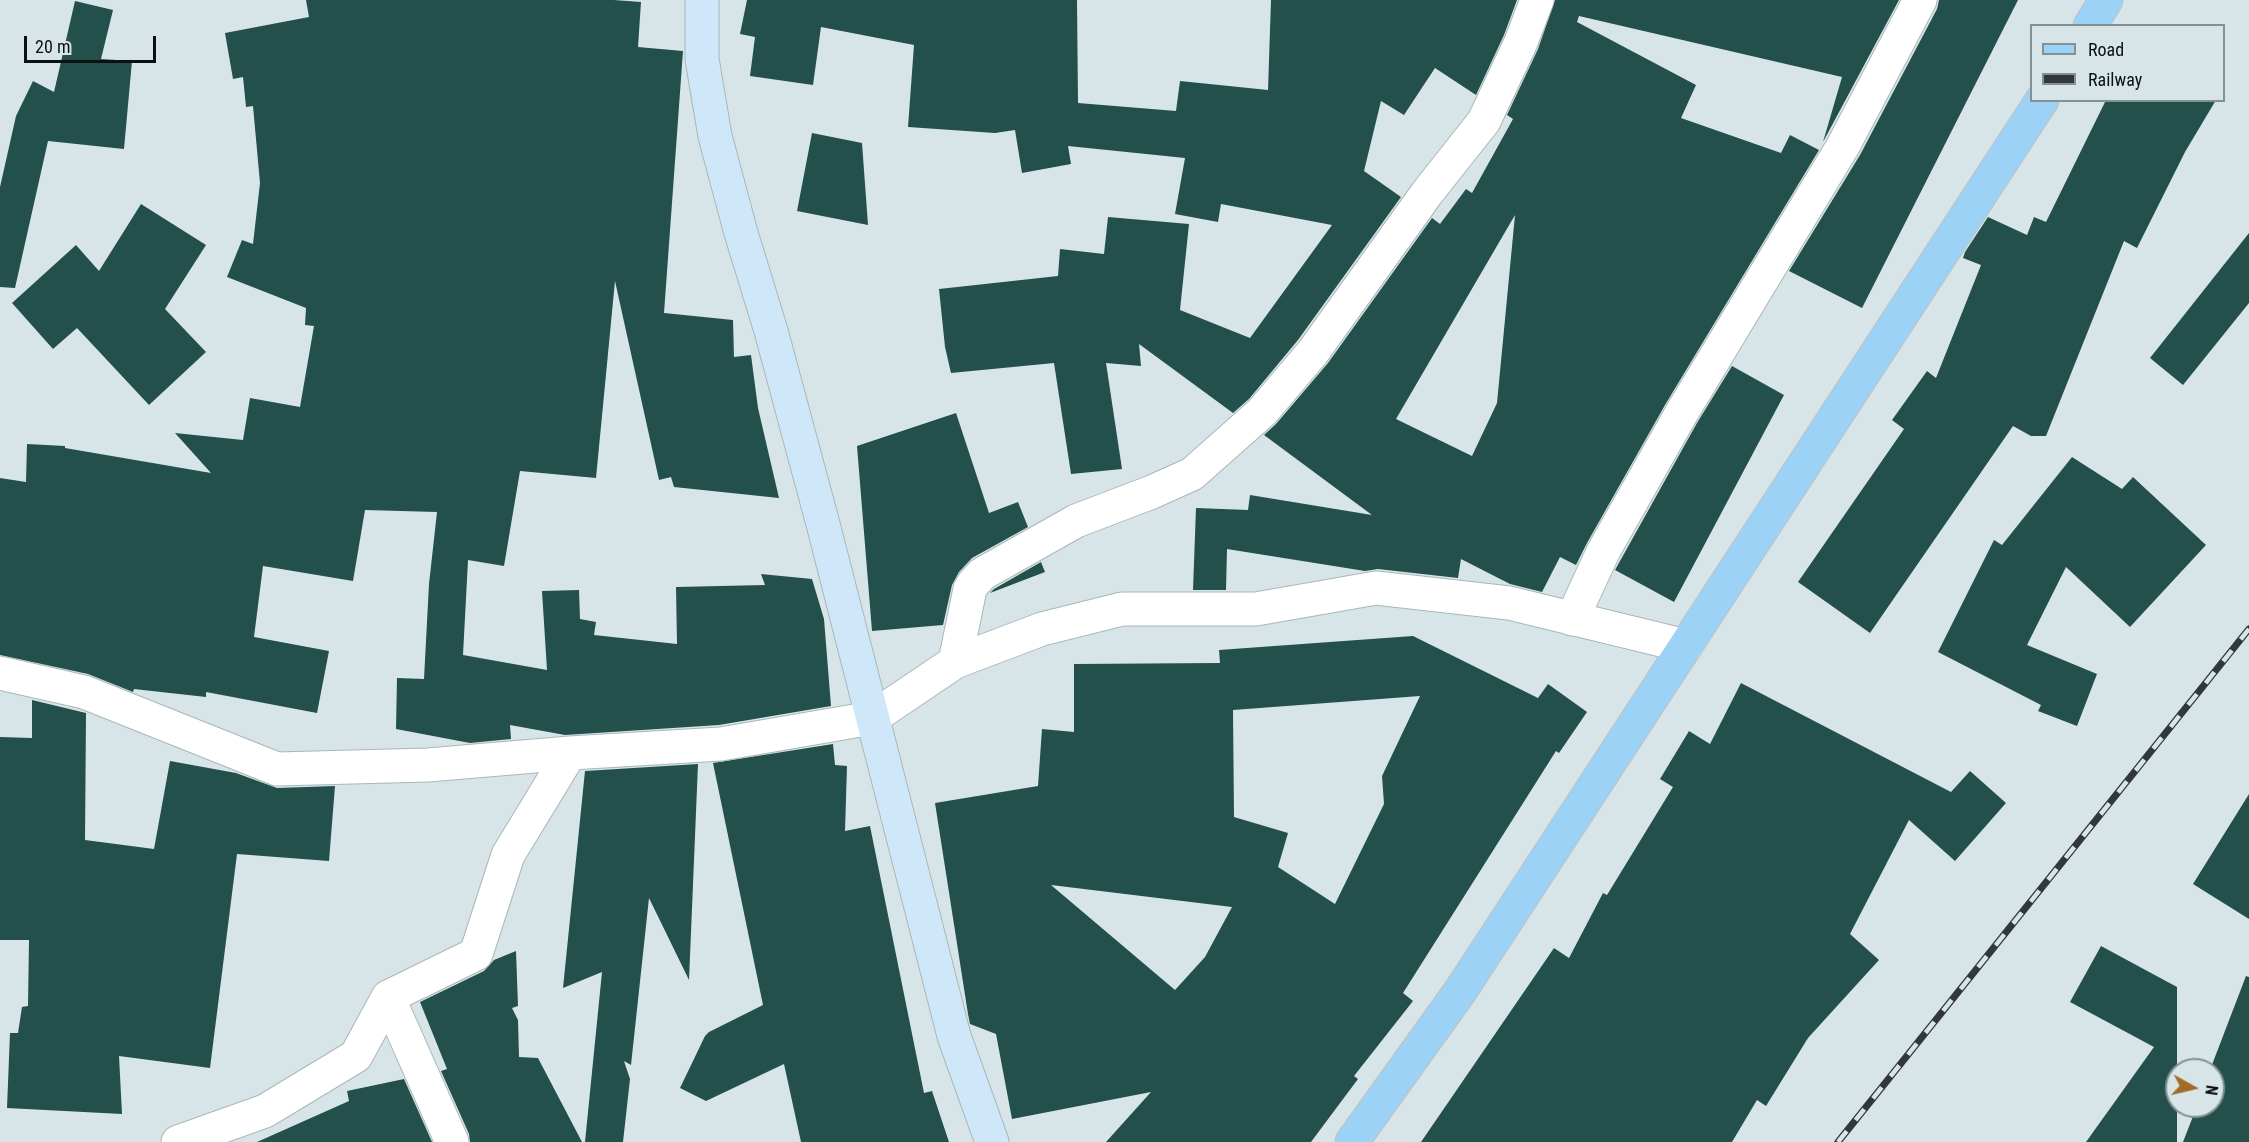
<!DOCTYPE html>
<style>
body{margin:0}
#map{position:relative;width:2249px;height:1142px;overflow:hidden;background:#d7e5e9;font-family:"Roboto Condensed",sans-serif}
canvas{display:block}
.legend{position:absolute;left:2030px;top:24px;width:195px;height:78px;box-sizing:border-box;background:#d7e5e9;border:2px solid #859093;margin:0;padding:8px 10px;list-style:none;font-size:18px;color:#0b1011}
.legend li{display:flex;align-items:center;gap:12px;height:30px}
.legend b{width:30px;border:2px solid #859093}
.north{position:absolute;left:2165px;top:1058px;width:60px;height:60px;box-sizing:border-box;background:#d7e5e9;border:2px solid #859093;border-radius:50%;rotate:98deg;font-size:16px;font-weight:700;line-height:24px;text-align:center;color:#0b1011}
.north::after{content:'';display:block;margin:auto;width:21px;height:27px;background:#a26b26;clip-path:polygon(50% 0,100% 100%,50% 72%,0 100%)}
.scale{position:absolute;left:24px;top:36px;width:132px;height:27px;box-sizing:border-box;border:3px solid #0b1011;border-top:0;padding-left:8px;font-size:18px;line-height:21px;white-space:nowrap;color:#0b1011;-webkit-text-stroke:4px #d7e5e9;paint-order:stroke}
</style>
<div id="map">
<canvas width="2249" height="1142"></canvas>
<ul class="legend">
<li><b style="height:8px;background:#9cd2f6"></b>Road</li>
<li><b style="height:8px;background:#32383a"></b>Railway</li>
</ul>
<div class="north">N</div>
<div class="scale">20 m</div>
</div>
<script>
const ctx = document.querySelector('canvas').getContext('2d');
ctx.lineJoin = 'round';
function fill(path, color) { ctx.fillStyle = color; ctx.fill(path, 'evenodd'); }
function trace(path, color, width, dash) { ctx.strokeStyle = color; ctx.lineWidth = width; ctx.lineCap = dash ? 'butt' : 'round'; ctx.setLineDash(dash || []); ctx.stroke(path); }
fill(new Path2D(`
 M306 0H614L641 2 638 47 683 51 664 313 733 320 734 357 751 355 758 408 779 498 674 487 671 477 659 480 615 281 596 478 520 471 504 566 468 560 463 655 547 670 542 591 579 590 580 619 596 622 594 635 677 644 676 587 765 585 761 574 812 579 824 619 831 706 719 725 565 735 510 725 511 739 470 743 396 729 397 678 424 679 429 584 437 512 365 510 353 581 263 566 254 637 329 651 317 713 206 692V697L134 689 133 692 88 674 0 655V478L26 482 27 444 65 446V448L211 473 175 433 243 440 250 398 300 407 314 326 305 325 306 308 227 277 242 240 253 244 260 183 253 106 246 107 243 77 233 79 225 33 309 17Z
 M747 0H1077L1078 103 1176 111 1180 81 1268 90 1271 0H1517L1504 35 1476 95 1435 68 1404 115 1381 101 1364 171 1401 197 1298 340 1249 399 1233 413 1139 344 1141 366 1106 363 1122 469 1071 474 1054 363 951 373 945 347 939 289 1058 276 1060 249 1104 254 1108 217 1189 224 1180 310 1250 338 1332 225 1221 204 1218 222 1175 214 1185 158 1068 146 1071 164 1022 173 1015 130 995 133 908 127 914 45 821 27 813 85 750 76 755 37 740 34Z
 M1555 0H1899L1823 142 1842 77 1579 16 1577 22 1696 85 1681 118 1781 153 1790 135 1819 150 1665 405 1587 543 1576 565 1560 557 1542 592 1510 584 1461 559 1458 578 1378 569 1365 571 1227 549 1226 590H1193L1196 508 1248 510 1250 495 1372 515 1264 435 1276 424 1328 363 1432 218 1440 224 1466 189 1472 193 1513 119 1507 115 1538 49ZM1515 215 1497 403 1472 456 1396 419Z
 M1939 0H2018L1862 308 1789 271 1860 155 1937 9Z
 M75 1 113 10 101 59 132 61 124 149 48 141 15 288 0 287V187L16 116 33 81 54 92Z
 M2106 100H2216L2185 152 2137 248 2124 241 2046 436H2031L2013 426 1870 633 1798 582 1904 429 1892 420 1927 371 1936 378 1981 265 1963 258 1965 252 1988 217 2027 235 2034 217 2046 222Z
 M812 133 862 143 868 225 797 211Z
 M141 204 206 245 165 309 206 352 149 405 77 328 53 349 12 303 76 245 99 271Z
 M2249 233V303L2183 385 2150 358Z
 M1732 366 1784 395 1674 602 1615 570 1697 423Z
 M956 413 989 513 1018 502 1028 527 972 558 959 572 952 585 943 625 872 631 857 446Z
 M2072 457 2122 489 2133 477 2206 545 2130 627 2066 567 2027 645 2097 674 2077 726 2038 711 2041 705 1938 652 1994 540 2002 545Z
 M1041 562 1045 572 990 593 994 589Z
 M1413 636 1538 698 1548 684 1587 712 1559 753 1556 751 1403 993 1413 1001 1354 1076 1358 1079 1311 1142H1106L1151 1092 1012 1119 996 1034 970 1024 968 1014 935 803 1038 786 1042 729 1074 732V664L1220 663 1219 650ZM1420 696 1382 776 1384 804 1335 904 1278 867 1288 833 1234 817 1233 710ZM1051 885 1232 907 1205 957 1175 990Z
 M1741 683 1951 792 1970 771 2006 803 1955 861 1909 820 1850 934 1879 960 1808 1038 1766 1106 1757 1100 1732 1142H1421L1554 948 1569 958 1603 893 1607 895 1673 787 1660 779 1689 731 1710 744Z
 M32 700 86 713 85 840 154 849 170 761 236 773 277 788 335 786 329 861 237 854 210 1068 119 1056 122 1114 7 1108 10 1033H18L22 1007 28 1006 29 940H0V737L32 738Z
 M833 744 835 765 847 766 845 831 870 826 924 1093 932 1091 949 1142H801L784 1064 706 1101 680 1088 705 1036 709 1032 763 1005 713 763Z
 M698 764 689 980 649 898 631 1065 624 1061 630 1079 623 1142H585L602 972 563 988 585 771Z
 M2249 794V919L2193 884Z
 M2101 946 2177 987V1142H2086L2154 1047 2070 1002Z
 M516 951 518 1006 512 1008 518 1020 519 1057 538 1058 582 1142H470L469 1134 441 1071 447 1069 420 1002 484 971 494 960Z
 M2246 976 2249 977V1142H2183L2197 1106H2213V1070H2210Z
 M404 1079 432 1142H257L349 1101 347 1091Z`), '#23504a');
const street = new Path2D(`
 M1572 619 1603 552 1681 414 1843 146 1920 0
 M955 662 970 589 973 584 982 574 1076 521 1152 492 1192 474 1262 412 1313 352 1427 193 1484 121 1521 42 1537 0
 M0 673 84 692 277 769 428 765 570 753 721 744 872 718 955 662 1042 629 1122 609H1256L1376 588 1509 603 1686 646
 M178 1142 265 1111 356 1056 388 997
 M452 1142 388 997 476 954 508 855 570 753`);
const secondary = new Path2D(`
 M702 0V59L715 136 741 233 771 331 823 524 954 1036 992 1142`);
const primary = new Path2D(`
 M2090 26 2106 0
 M1352 1142 1461 990 2042 100`);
trace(street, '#a9b7ba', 35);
trace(secondary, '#a9b7ba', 35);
trace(primary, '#c0c1c1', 35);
trace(street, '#fff', 33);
trace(secondary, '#cee8fa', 33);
trace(primary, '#9cd2f6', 33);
const rail = new Path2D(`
 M1838 1142 2249 629`);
trace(rail, '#32383a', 7);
trace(rail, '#d7e5e9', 4.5, [14]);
</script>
